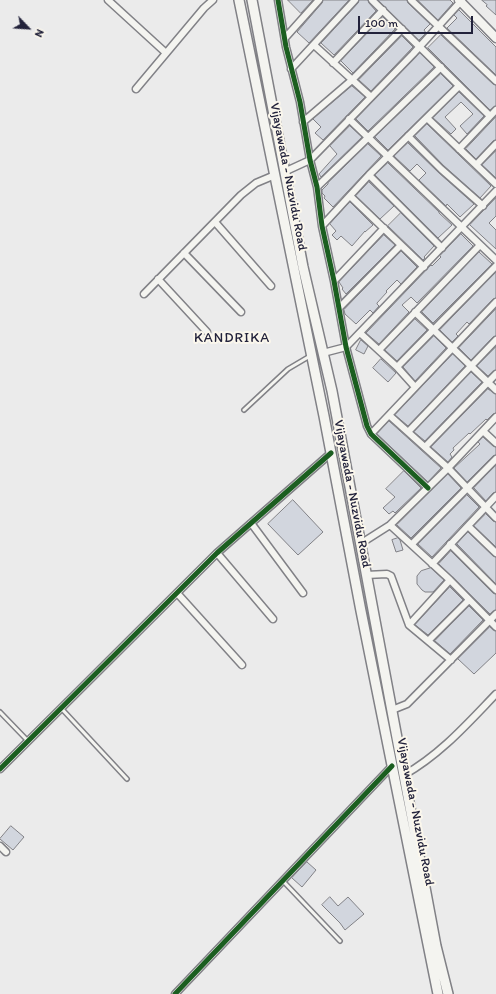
<!DOCTYPE html>
<style>
body{margin:0}
#map{position:relative;width:496px;height:994px;overflow:hidden;background:#ebebeb;font-family:Itim,sans-serif}
canvas{display:block}
.north{position:absolute;left:8px;top:8px;width:40px;height:40px;-webkit-text-stroke:3px #fbf7ec;paint-order:stroke;rotate:115deg;font-size:11px;font-weight:700;line-height:16px;text-align:center;color:#22223b}
.north::after{content:'';display:block;margin:auto;width:14px;height:18px;background:#22223b;clip-path:polygon(50% 0,100% 100%,50% 72%,0 100%)}
.scale{position:absolute;left:358px;top:16px;width:115px;height:18px;box-sizing:border-box;border:2px solid #22223b;border-top:0;padding-left:5px;font-size:12px;line-height:14px;white-space:nowrap;color:#22223b;-webkit-text-stroke:3px #fbf7ec;paint-order:stroke}
</style>
<div id="map">
<canvas width="496" height="994"></canvas>
<div class="north">N</div>
<div class="scale">100 m</div>
</div>
<script>
const ctx = document.querySelector('canvas').getContext('2d');
ctx.lineJoin = 'round';
function fill(path, color) { ctx.fillStyle = color; ctx.fill(path, 'evenodd'); }
function trace(path, color, width, dash) { ctx.strokeStyle = color; ctx.lineWidth = width; ctx.lineCap = dash ? 'butt' : 'round'; ctx.setLineDash(dash || []); ctx.stroke(path); }
function drawText(font, color, halo, rows, align = 'center') {
  ctx.font = font + ' Itim,sans-serif'; ctx.lineWidth = 4; ctx.setLineDash([]); ctx.textBaseline = 'middle'; ctx.strokeStyle = halo; ctx.fillStyle = color; for (const [text, x, y, turn = 0] of rows) {
    ctx.save(); ctx.translate(x, y); ctx.rotate((+turn || 0) * Math.PI / 180); ctx.textAlign = isNaN(turn) ? turn : align; if (halo) ctx.strokeText(text, 0, 0); ctx.fillText(text, 0, 0); ctx.restore();
  }
}
const building = new Path2D(`
 M288 0H313L301 13Z
 M323 0H349L309 43 297 32 322 3Z
 M359 0H368L369 3 376 11 334 55 321 43 358 3Z
 M378 0H407L408 3 430 24 424 30 426 33 419 40Z
 M418 0H450L453 3 438 20Z
 M482 0H496V15L486 6 487 5Z
 M459 10 496 47V75L447 28 457 18 454 15Z
 M383 17 395 29 353 73 341 61Z
 M441 35 493 84 496 85V106L490 110 428 48Z
 M402 36 413 47 371 91 359 80Z
 M420 53 434 67 368 131 356 119Z
 M441 74 453 86 388 150 375 137Z
 M352 86 365 97 323 140 315 133 321 127 313 119Z
 M459 92 484 116 467 134 460 126 473 114 461 102 445 117 456 129 451 134 433 118Z
 M496 117V140L493 141 476 159 466 149Z
 M427 124 491 186 480 198 444 166 415 136Z
 M350 126 362 137 321 177 319 174 337 154 330 146Z
 M408 143 438 172 474 204 460 217 447 204 446 206 419 180 426 173 417 164 410 171 394 156Z
 M368 144 381 156 333 207 324 198 325 196 322 193V190L328 184V183Z
 M496 151V178L482 165Z
 M388 163 439 212V213L452 225 438 238 375 175Z
 M369 182 394 206 380 219 356 196Z
 M496 198V216L489 223 496 230V249L470 225Z
 M350 202 373 225 365 232V231L352 246 341 236 337 240 332 235 336 231 330 224Z
 M401 213 434 246 424 257 425 258 423 260 388 226Z
 M461 234 473 246 417 303 411 297 402 305 409 312 379 344 366 333 431 265 432 266 441 257 440 256Z
 M384 235 395 245 346 294 342 289 343 288 339 282Z
 M401 251 417 267 401 284 397 280 386 291 387 292 377 303V304L379 306 373 313 370 310 356 324 345 314 344 310Z
 M479 252 492 264 433 323 422 312Z
 M496 272V298L493 299 469 324 467 322 456 334 458 336 452 342 440 330Z
 M496 309V336L493 337 471 360 459 348Z
 M415 319 427 330 397 361 385 350Z
 M434 336 446 348 415 381 403 367Z
 M361 340 368 346 364 354 356 350Z
 M496 347V370L488 376 477 366Z
 M453 354 465 366 408 426 395 415Z
 M381 359 396 373 388 382 373 368Z
 M471 372 482 382 425 441 414 432Z
 M488 389 496 394V413L493 414 487 420 486 419 470 434 469 433 453 448 454 450 450 454 452 457 448 462 431 447Z
 M389 421 441 468 428 482 377 434Z
 M483 437 493 446 496 447V455L493 456 467 482 454 468 480 444 478 442Z
 M496 465V492L493 493 486 501 474 488Z
 M404 471 421 488 395 513 393 511 389 514 383 508 395 497 386 489Z
 M448 474 461 488 411 538 397 525Z
 M467 495 479 507 432 557 418 544Z
 M293 500 323 532 298 555 268 524Z
 M486 514 493 521 496 522V547L474 526Z
 M468 532 493 556 496 557V584L457 544Z
 M398 538 400 540 403 550 396 552 392 540Z
 M451 551 493 593 496 594V610L490 614 439 564Z
 M431 568 444 580 433 592H425L422 590 417 584V576L421 571Z
 M450 587 463 600 428 635 415 625Z
 M469 606 483 620 450 654 435 641Z
 M490 627 496 631V653L474 674 458 659Z
 M11 826 24 837 13 850 0 839Z
 M307 862 316 870 302 887 292 878Z
 M330 897 338 906 348 897 364 914 345 930 340 923 322 905Z`);
fill(building, '#d2d6de');
trace(building, '#818186', 1);
const lane = new Path2D(`
 M244 410 288 369 310 356
 M61 708 127 779
 M0 712 28 741
 M283 881 340 941`);
const street = new Path2D(`
 M108 0 166 53
 M278 0 286 47 300 102 310 160 317 187 322 226 334 281 346 347 367 426 371 434 428 488
 M372 0 490 116
 M411 0 496 81
 M285 38 319 0
 M314 45 371 97
 M333 63 383 10
 M291 69 355 0
 M136 89 204 8 213 0
 M427 118 496 184
 M349 119 496 260
 M303 122 352 80 402 29
 M408 136 441 169 483 206
 M459 149 496 110
 M476 165 496 144
 M284 172 310 160 413 54 462 0
 M369 175 442 248
 M317 187 441 67
 M350 196 424 267
 M215 222 271 286
 M322 226 369 175 459 86
 M184 253 241 312
 M158 279 207 332
 M334 281 384 228
 M144 294 241 195 256 183 275 175
 M339 308 401 245
 M415 312 496 390
 M360 333 397 367 415 387
 M379 350 480 245
 M323 353 346 347 496 191
 M397 367 496 266
 M389 415 448 468 496 518
 M483 431 496 443
 M408 432 496 340
 M371 434 496 302
 M425 447 496 374
 M251 523 303 593
 M390 525 450 580 496 627
 M468 526 496 553
 M360 544 390 525 448 468 496 417
 M412 544 496 459
 M450 544 496 590
 M217 553 273 619
 M432 564 496 496
 M366 575 387 574 391 576 409 625 451 660
 M177 593 242 665
 M409 625 450 580
 M429 640 469 600
 M392 710 407 704 496 614
 M0 769 217 553 331 453
 M404 775C441 754 468 723 496 694
 M0 846 6 852
 M175 994 392 766`);
const secondary = new Path2D(`
 M459 0 496 38`);
const primary = new Path2D(`
 M239 0 324 416 361 611 438 994
 M252 0 303 267 332 391 436 946 448 994`);
trace(lane, '#818186', 6);
trace(street, '#818186', 9);
trace(secondary, '#818186', 11);
trace(primary, '#818186', 12);
trace(lane, '#f4f4f0', 3);
trace(street, '#f4f4f0', 6);
trace(secondary, '#f4f4f0', 8);
trace(primary, '#f4f4f0', 9);
trace(new Path2D(`
 M278 0 286 47 300 102 310 160 317 187 322 226 334 281 346 347 367 426 371 434 428 488
 M0 769 217 553 331 453
 M175 994 392 766`), '#1b5e20', 5);
drawText('13px', '#22223b', '#fbf7ec', [
 ["Vijayawada - Nuzvidu Road",288,177,79],
 ["Vijayawada - Nuzvidu Road",352,494,79],
 ["Vijayawada - Nuzvidu Road",415,812,79]
]);
ctx.letterSpacing = '1px';
drawText('14px', '#22223b', '#fbf7ec', [
 ["KANDRIKA",232,338]
]);
ctx.letterSpacing = '0px';
</script>
